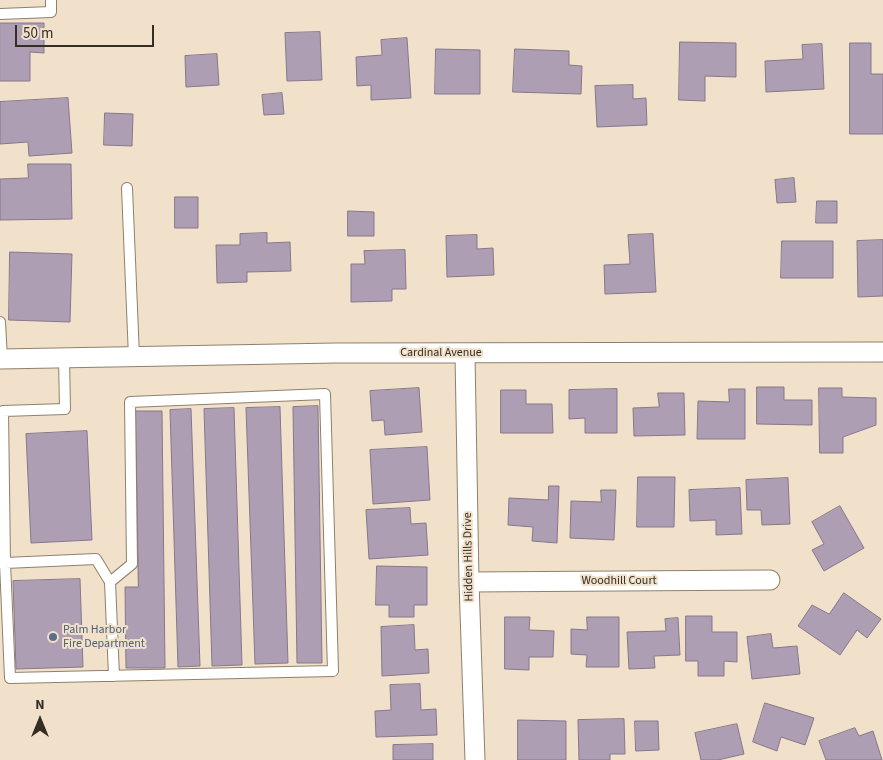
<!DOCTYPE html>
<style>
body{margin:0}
#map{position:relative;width:883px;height:760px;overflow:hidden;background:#f1e1ca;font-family:"Source Sans 3",sans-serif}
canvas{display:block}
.north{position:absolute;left:15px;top:695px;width:50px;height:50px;-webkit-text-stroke:4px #f1e1ca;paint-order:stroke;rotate:0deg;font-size:14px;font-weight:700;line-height:20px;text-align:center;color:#342e26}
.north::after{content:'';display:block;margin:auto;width:18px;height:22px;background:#342e26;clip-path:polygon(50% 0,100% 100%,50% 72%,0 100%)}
.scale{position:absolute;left:15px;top:25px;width:139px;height:22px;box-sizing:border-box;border:2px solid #342e26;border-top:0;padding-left:6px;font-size:15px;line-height:18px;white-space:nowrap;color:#342e26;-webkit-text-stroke:4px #f1e1ca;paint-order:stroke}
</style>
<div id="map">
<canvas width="883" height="760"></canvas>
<div class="north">N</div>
<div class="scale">50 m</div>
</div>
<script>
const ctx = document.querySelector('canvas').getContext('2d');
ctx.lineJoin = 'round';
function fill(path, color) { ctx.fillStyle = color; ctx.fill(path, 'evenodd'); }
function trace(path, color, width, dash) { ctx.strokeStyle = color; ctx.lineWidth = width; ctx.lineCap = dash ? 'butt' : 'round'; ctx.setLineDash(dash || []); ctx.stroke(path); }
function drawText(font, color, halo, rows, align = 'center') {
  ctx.font = font + ' "Source Sans 3",sans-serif'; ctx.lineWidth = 4; ctx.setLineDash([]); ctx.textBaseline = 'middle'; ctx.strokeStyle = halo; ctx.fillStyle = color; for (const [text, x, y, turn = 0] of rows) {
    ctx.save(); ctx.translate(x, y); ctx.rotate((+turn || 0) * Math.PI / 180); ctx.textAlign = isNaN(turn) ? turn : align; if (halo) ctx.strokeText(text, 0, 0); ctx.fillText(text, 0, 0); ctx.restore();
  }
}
const building = new Path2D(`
 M0 23H44V53L30 52V81H0Z
 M320 32 322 80 287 81 285 33Z
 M407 38 411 98 371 100V85L357 86 356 57 382 55 381 40Z
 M680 42 736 43V77L705 76V101L679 100Z
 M850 43H871V74H883V134H850Z
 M822 44 824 89 766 92 765 61 803 59 802 45Z
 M436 49 480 50V94H435Z
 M515 49 569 51V65L582 66 581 94 513 92Z
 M217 54 219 85 186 87 185 56Z
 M633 85V99L646 98 647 125 597 127 595 86Z
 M282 93 284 114 264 115 262 95Z
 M68 98 72 153 29 156 28 142 0 144V102Z
 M105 113 133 114 132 146 104 145Z
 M28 164H71L72 219 0 220V179L28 178Z
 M794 178 796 202 777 203 775 180Z
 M175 197H198V228H175Z
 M817 201H837V223H816Z
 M348 211 374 212V236H348Z
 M267 233V243L290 242 291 271 247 272V282L217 283 216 245H240V234Z
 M653 234 656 292 605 294 604 265 630 264 628 235Z
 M477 235V249L493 248 494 275 447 277 446 236Z
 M883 240V296L858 297 857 241Z
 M782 241H833V278H781Z
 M405 250 406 289H392V301L351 302V264H365L364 251Z
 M10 252 72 254 70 322 9 320Z
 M757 387H784V400H812V425L757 424Z
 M419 388 422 432 385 435 384 420 372 421 370 391Z
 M819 388H842V397L876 398V425L843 437V453H820Z
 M617 389V433H585V418L569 419V390Z
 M729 389H745V439H697L698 401 729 402Z
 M501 390H526V404H552L553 433H501Z
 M658 393H684L685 435 634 436 633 408 659 407Z
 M318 406 322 663H297L293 407Z
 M280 407 288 663 255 664 246 408Z
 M234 408 242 665 212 666 204 409Z
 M191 409 200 666 178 667 170 410Z
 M136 411H162L165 668H126L125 587H138Z
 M87 431 92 540 31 543 26 434Z
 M427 447 430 500 373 504 370 450Z
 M638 477H675L674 527H637Z
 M788 478 790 524 762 525 761 510H747L746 480Z
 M549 486H559L557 543 532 541 533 527 508 525 509 498 548 500Z
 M740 488 742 534 716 535V520L690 521 689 490Z
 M601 490H616L614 540 570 538 571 501 601 502Z
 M840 506 864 548 824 571 812 550 824 544 812 522Z
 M410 508 411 524 426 523 428 555 369 559 366 510Z
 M377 566 427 567V605H414V617H389V605H376Z
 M80 579 83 667 16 669 13 581Z
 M844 593 881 619 867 638 857 630 840 655 798 626 812 605 829 614Z
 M686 616H712V632H737V662L724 661V676H698V661H686Z
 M505 617H530L529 630 554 631 553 657H529V670L505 669Z
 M587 617H619V667H586L587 655 571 654V629L587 630Z
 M678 618 680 655 654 656 655 668 629 669 627 632 666 631 665 619Z
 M414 625 415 650 428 649 429 673 382 676 381 627Z
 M771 634 773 648 797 646 800 674 752 679 747 637Z
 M420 684 421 710 436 709 437 735 376 737 375 711 391 710 390 685Z
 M765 703 814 718 805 745 781 737 777 751 753 742Z
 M624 719 625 754H610V760H579L578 720Z
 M518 720 566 721V760H518Z
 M635 721H658L659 750 636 751Z
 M737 724 744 754 718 760H701L695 733Z
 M855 728 859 736 873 731 882 760H826L819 741Z
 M433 744V760H393V745Z`);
fill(building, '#ae9eb3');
trace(building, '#86778b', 1);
const lane = new Path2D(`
 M0 14 51 12V0
 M127 188 134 357
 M0 322 2 359
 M0 563H5L3 411 65 409 64 358
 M110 582 132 564 130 402 325 394 333 671 10 678 5 563 96 559 110 582 114 676`);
const street = new Path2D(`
 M465 354 469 582 475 760
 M0 359 336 353 883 352
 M469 582 770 580`);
trace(lane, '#8f806b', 12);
trace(street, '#8f806b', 21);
trace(lane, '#fff', 10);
trace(street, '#fff', 19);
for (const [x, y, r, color] of [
 [53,637,5,"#5c6f8a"]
]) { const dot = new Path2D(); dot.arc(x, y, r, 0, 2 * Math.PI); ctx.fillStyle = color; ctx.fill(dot); trace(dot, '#f1e1ca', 2); }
drawText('12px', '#342e26', '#f1e1ca', [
 ["Cardinal Avenue",441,353],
 ["Hidden Hills Drive",469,557,-91],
 ["Woodhill Court",619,581]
]);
drawText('12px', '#4e5e75', '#f1e1ca', [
 ["Palm Harbor",63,630],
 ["Fire Department",63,644]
], 'left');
</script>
